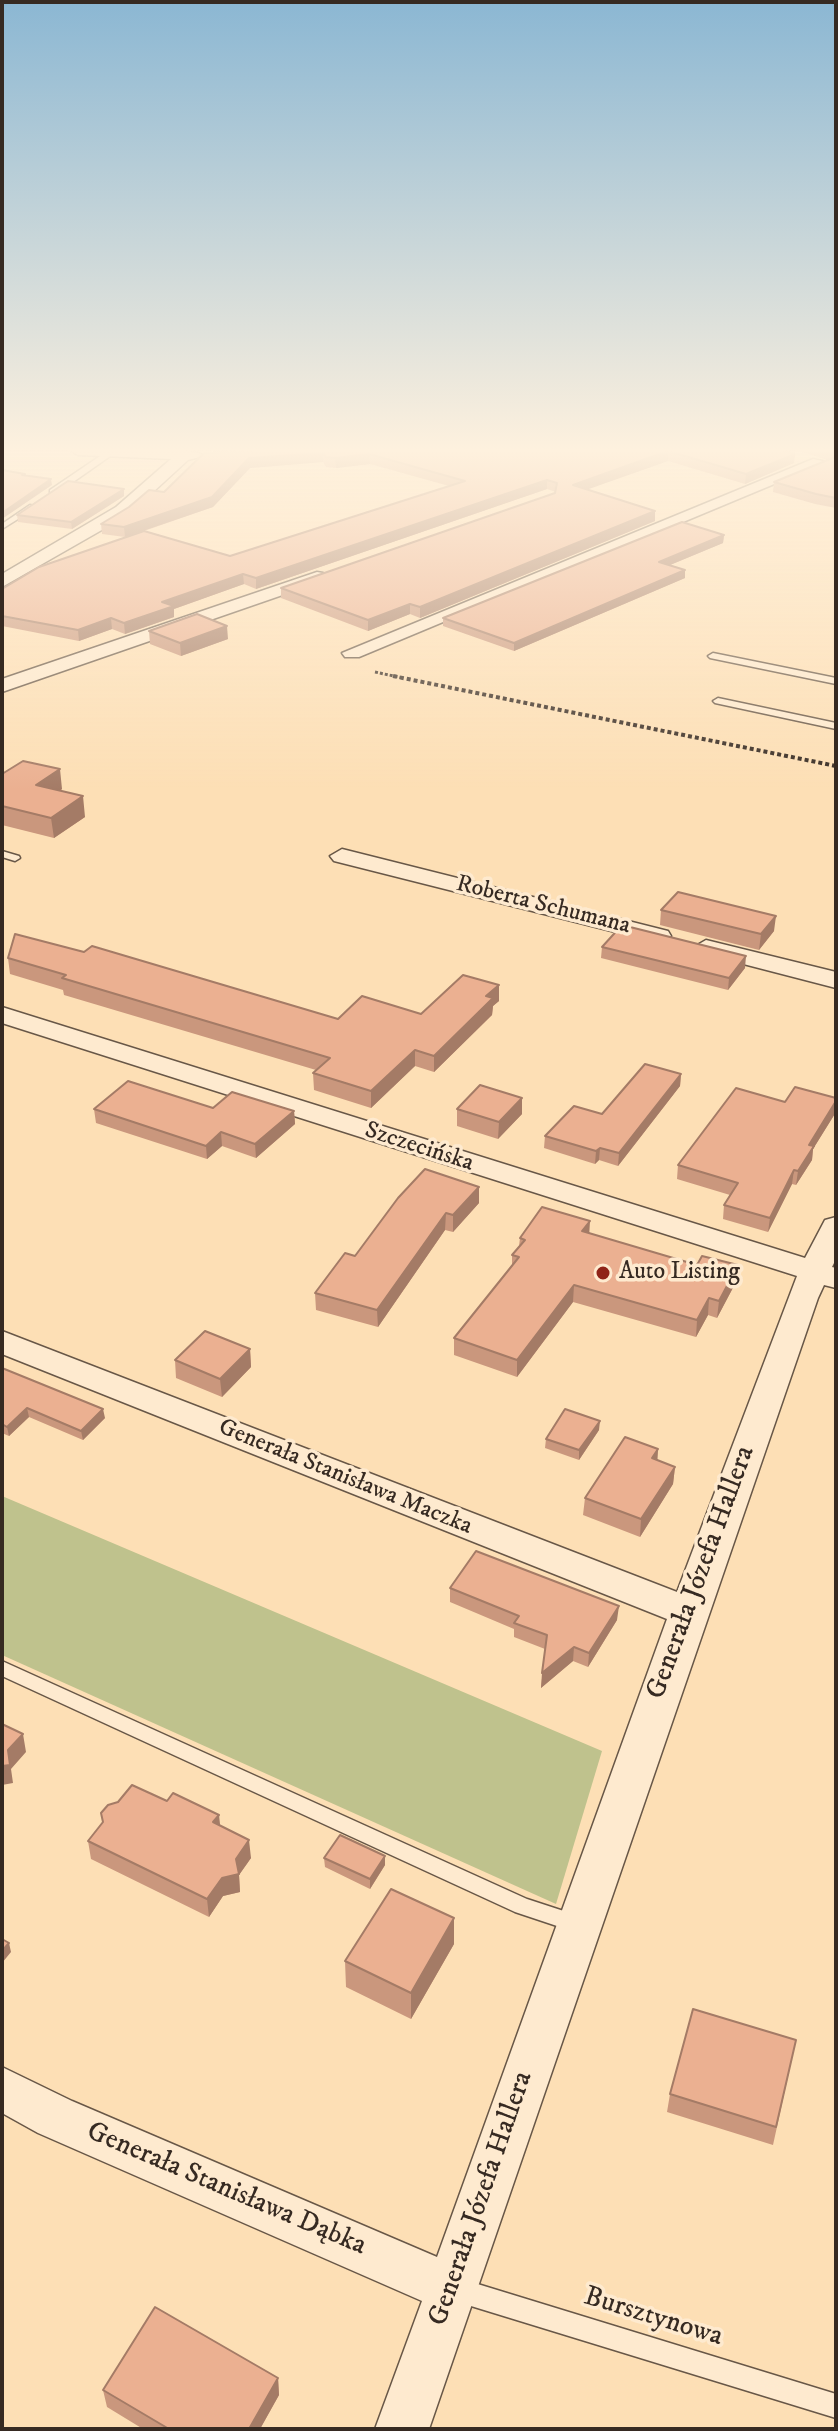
<!DOCTYPE html>
<meta charset="utf-8">
<style>
body{margin:0}
#map{position:relative;width:838px;height:2431px;overflow:hidden;background:#fddfb5;font-family:"IM FELL DW Pica",serif}
canvas{display:block}
.frame{position:absolute;inset:0;border:4px solid #362a22;pointer-events:none}
</style>
<div id="map">
<canvas width="838" height="2431"></canvas>
<div class="frame"></div>
</div>
<script>
const ctx = document.querySelector('canvas').getContext('2d');
ctx.lineJoin = 'round';
function fill(path, color) { ctx.fillStyle = color; ctx.fill(path, 'evenodd'); }
function trace(path, color, width, dash) { ctx.strokeStyle = color; ctx.lineWidth = width; ctx.lineCap = dash ? 'butt' : 'round'; ctx.setLineDash(dash || []); ctx.stroke(path); }
function drawText(font, color, halo, rows, align = 'center') {
  ctx.font = font + ' "IM FELL DW Pica",serif'; ctx.lineWidth = 7; ctx.setLineDash([]); ctx.textBaseline = 'middle'; ctx.strokeStyle = halo; ctx.fillStyle = color; for (const [text, x, y, turn = 0] of rows) {
    ctx.save(); ctx.translate(x, y); ctx.rotate((+turn || 0) * Math.PI / 180); ctx.textAlign = isNaN(turn) ? turn : align; if (halo) ctx.strokeText(text, 0, 0); ctx.fillText(text, 0, 0); ctx.restore();
  }
}
fill(new Path2D(`
 M2 1496 602 1751 556 1904 2 1655Z`), '#bfc28d');
const lane = new Path2D(`
 M109 450 116 452 56 494H50V490Z
 M30 505 37 507 2 529V524Z
 M713 653 836 678V684L710 658 708 656Z
 M718 698 836 723V729L715 703 713 701Z
 M2 851 19 856 20 858 15 861 2 857Z
 M2 1661 527 1899 582 1917 585 1923 582 1929 575 1932 515 1912 2 1676Z
 M458 2278 836 2394V2418L458 2302 450 2298 446 2290 450 2282Z`);
const street = new Path2D(`
 M70 450C92 449 191 445 204 456L188 460 128 515 2 587V574L116 507 171 459 78 455Z
 M813 459 827 462 359 657H345L342 653Z
 M317 572 323 573V581L2 692V679Z
 M342 849 668 931 671 936 659 943 334 861 330 856Z
 M706 940 836 972V988L697 952 694 947Z
 M2 1007 805 1258 825 1220 836 1217V1259L832 1267 836 1268V1288L824 1285 818 1298 429 2429H375L422 2301 38 2133 2 2113V2067L72 2101 437 2257 667 1619 2 1354V1331L677 1592 797 1276 2 1023Z`);
trace(lane, '#685747', 3);
trace(street, '#685747', 3);
trace(new Path2D(`
 M375 672 403 678`), '#362a22', 3, [3, 2]);
trace(new Path2D(`
 M393 676 836 766`), '#362a22', 4, [4, 3]);
fill(lane, '#feeacf');
fill(street, '#feeacf');
fill(new Path2D(`
 M781 450 795 454 794 463 745 484 668 461 587 489 655 511V521L420 618 410 614 368 631 281 598V588L555 493 556 492 547 489 256 589 244 584 174 609V617L125 634 112 629 79 641 2 626V589L125 537 102 534 101 524 164 492 204 453ZM323 462 326 467 336 468 370 464 449 486 230 556 144 531 213 507 250 468Z
 M795 450H836V508L815 504 773 492 774 482 828 460Z
 M124 496 72 529 18 522 17 515Z
 M724 535 723 543 670 565 685 578 514 651 443 626V618Z
 M149 631 228 639 181 656 150 644Z
 M2 774 62 789 60 791 85 817 54 838 2 825Z
 M661 910 774 931 759 950 660 925Z
 M602 947 745 968 728 990 601 958Z
 M8 958 338 1019 421 1014 499 985V1001L493 1006 492 1015 434 1072 415 1066 371 1108 314 1090 313 1073 316 1070 64 995 63 990 10 974Z
 M681 1074 680 1086 618 1166 599 1160 595 1164 544 1148 545 1136 602 1114Z
 M522 1098V1114L498 1139 457 1126V1109Z
 M785 1102 836 1112 813 1149 812 1160 796 1185 792 1184 768 1232 723 1219 724 1205 730 1195 677 1179 678 1165Z
 M213 1108 294 1111 295 1124 256 1158 222 1146 207 1159 96 1123 94 1109Z
 M479 1187V1203L453 1232 445 1230 378 1327 316 1310 315 1293 355 1256Z
 M589 1233 736 1282 717 1318 708 1315 696 1337 573 1302 517 1377 454 1355V1338L512 1266V1255L519 1246 520 1238Z
 M250 1349 251 1367 222 1397 176 1378 175 1360Z
 M2 1368 105 1418 83 1440 29 1417 9 1436 2 1433Z
 M599 1430 579 1460 545 1448 546 1439Z
 M658 1449 657 1460 675 1467 673 1484 640 1537 583 1515 585 1498Z
 M450 1588 617 1620 588 1667 573 1661 541 1688 545 1649 514 1637V1629L450 1602Z
 M118 1802 220 1826 251 1858 239 1875 240 1892 223 1896 209 1917 91 1859 88 1841Z
 M385 1856V1865L370 1889 325 1867 324 1858Z
 M454 1918V1944L411 2019 346 1987 345 1961Z
 M796 2040 773 2145 667 2112 670 2094Z
 M278 2378 279 2395 260 2429H143L107 2407 103 2390Z`), '#ca977d');
fill(new Path2D(`
 M668 451V461L572 495 573 485Z
 M323 453V462L250 468 213 507 125 537 124 527 249 458Z
 M369 454 370 464 336 468 335 458Z
 M795 454 794 463 745 484 746 474Z
 M51 479 52 485 2 519V513Z
 M547 480V489L256 589V578Z
 M124 489V496L72 529 71 522Z
 M655 511V521L420 618V607Z
 M724 535 723 543 658 570 659 562Z
 M685 570V578L514 651V643Z
 M243 574 244 584 174 609V617L125 634 124 623 162 602Z
 M410 604V614L368 631V620Z
 M111 618 112 629 79 641 78 630Z
 M227 626 228 639 181 656 180 643Z
 M60 769 62 789 38 805 36 785Z
 M83 796 85 817 54 838 51 818Z
 M776 916 774 931 759 950 761 934Z
 M746 956 745 968 728 990 729 978Z
 M499 985V1001L493 1006 492 1015 434 1072V1056L486 996Z
 M415 1050V1066L371 1108V1091Z
 M681 1074 680 1086 618 1166 619 1153Z
 M522 1098V1114L498 1139 499 1122Z
 M836 1101V1112L813 1149 812 1160 796 1185 798 1171 809 1145Z
 M294 1111 295 1124 256 1158 255 1144Z
 M221 1132 222 1146 207 1159 206 1146Z
 M600 1148 599 1160 595 1164 596 1151Z
 M794 1170 792 1184 768 1232 770 1218Z
 M479 1187V1203L453 1232V1215Z
 M446 1213 445 1230 378 1327 377 1310Z
 M590 1221 589 1238 582 1231Z
 M738 1265 736 1282 717 1318 719 1301Z
 M574 1285 573 1302 517 1377V1360Z
 M709 1298 708 1315 696 1337 697 1320Z
 M250 1349 251 1367 222 1397 220 1379Z
 M27 1408 29 1417 9 1436 7 1427Z
 M103 1409 105 1418 83 1440 81 1431Z
 M600 1421 599 1430 579 1460V1450Z
 M658 1449 657 1467 652 1458Z
 M675 1467 673 1484 640 1537 641 1519Z
 M619 1606 617 1620 588 1667 589 1653Z
 M574 1647 573 1661 541 1688 542 1673Z
 M23 1734 26 1752 11 1769 13 1783 2 1785V1766L8 1750Z
 M219 1815 221 1833 213 1822Z
 M249 1840 251 1858 239 1875 240 1892 223 1896 209 1917 207 1899Z
 M385 1856V1865L370 1889V1879Z
 M454 1918V1944L411 2019V1993Z
 M9 1943 11 1952 2 1963V1951Z
 M278 2378 279 2395 260 2429H249Z`), '#a47b66');
const building = new Path2D(`
 M265 450H781L795 454 746 474 668 451 573 485 655 511 420 607 410 604 368 620 281 588 555 493 557 483 547 480 256 578 243 574 162 602 174 606 124 623 111 618 78 630 2 616V589L39 567 144 531 230 556 465 481 369 454 335 458 326 457 323 453 249 458 212 497 124 527 101 524 129 507 149 490 164 492 204 453Z
 M836 455V498L816 494 774 482 835 457Z
 M2 470 25 474 22 475 51 479 2 513Z
 M68 481 124 489 71 522 17 515Z
 M682 522 724 535 659 562 685 570 514 643 443 618Z
 M197 614 227 626 180 643 149 631Z
 M23 761 60 769 36 785 83 796 51 818 2 806V774Z
 M678 892 776 916 761 934 661 910Z
 M622 925 746 956 729 978 602 947Z
 M15 934 84 952 92 946 338 1019 362 996 421 1014 463 975 499 985 486 996 493 998 434 1056 415 1050 371 1091 313 1073 330 1058 62 978 66 975 8 958Z
 M645 1064 681 1074 619 1153 600 1148 596 1151 545 1136 574 1106 602 1114Z
 M128 1081 213 1108 232 1092 294 1111 255 1144 221 1132 206 1146 94 1109Z
 M480 1085 522 1098 499 1122 457 1109Z
 M795 1087 836 1098V1101L809 1145 814 1146 798 1171 794 1170 770 1218 724 1205 738 1183 678 1165 736 1088 785 1102Z
 M425 1169 479 1187 453 1215 446 1213 377 1310 315 1293 345 1253 355 1256 398 1198Z
 M542 1207 590 1221 582 1231 697 1265 702 1256 738 1265 719 1301 709 1298 697 1320 574 1285 517 1360 454 1338 519 1257 512 1255 525 1240 520 1238Z
 M205 1331 250 1349 220 1379 175 1360Z
 M2 1368 103 1409 81 1431 27 1408 7 1427 2 1424Z
 M565 1409 600 1421 579 1450 546 1439Z
 M625 1437 658 1449 652 1458 675 1467 641 1519 585 1498Z
 M476 1551 619 1606 589 1653 574 1647 542 1673 547 1635 514 1623 519 1616 450 1588Z
 M2 1724 23 1734 8 1750 10 1765 2 1766Z
 M132 1785 167 1801 173 1793 219 1815 213 1822 249 1840 236 1859 239 1874 222 1878 207 1899 88 1841 103 1822 101 1813 108 1805 118 1802Z
 M340 1835 385 1856 370 1879 324 1858Z
 M391 1889 454 1918 411 1993 345 1961Z
 M2 1939 9 1943 2 1951Z
 M693 2009 796 2040 776 2127 670 2094Z
 M155 2307 278 2378 249 2429H169L103 2390Z`);
fill(building, '#ebb091');
trace(building, '#a47b66', 2);
const sky = ctx.createLinearGradient(0, 0, 0, 790);
sky.addColorStop(0, '#8bb7d3');
sky.addColorStop(0.57, '#fef1de');
sky.addColorStop(1, '#fef1de00');
ctx.fillStyle = sky;
ctx.fillRect(0, 0, 838, 790);
for (const [x, y, r, color] of [
 [603,1273,8,"#8f2418"]
]) { const dot = new Path2D(); dot.arc(x, y, r, 0, 2 * Math.PI); ctx.fillStyle = color; ctx.fill(dot); trace(dot, '#feeacf', 3); }
drawText('24px', '#362a22', '#feeacf', [
 ["Roberta Schumana",543,906,14],
 ["Szczecińska",419,1148,18],
 ["Generała Stanisława Maczka",345,1478,22]
]);
drawText('24px', '#362a22', '#feeacf', [
 ["Auto Listing",619,1273]
], 'left');
drawText('28px', '#362a22', '#feeacf', [
 ["Generała Józefa Hallera",702,1573,-70],
 ["Generała Stanisława Dąbka",226,2190,23],
 ["Generała Józefa Hallera",482,2199,-71],
 ["Bursztynowa",653,2318,17]
]);
</script>
